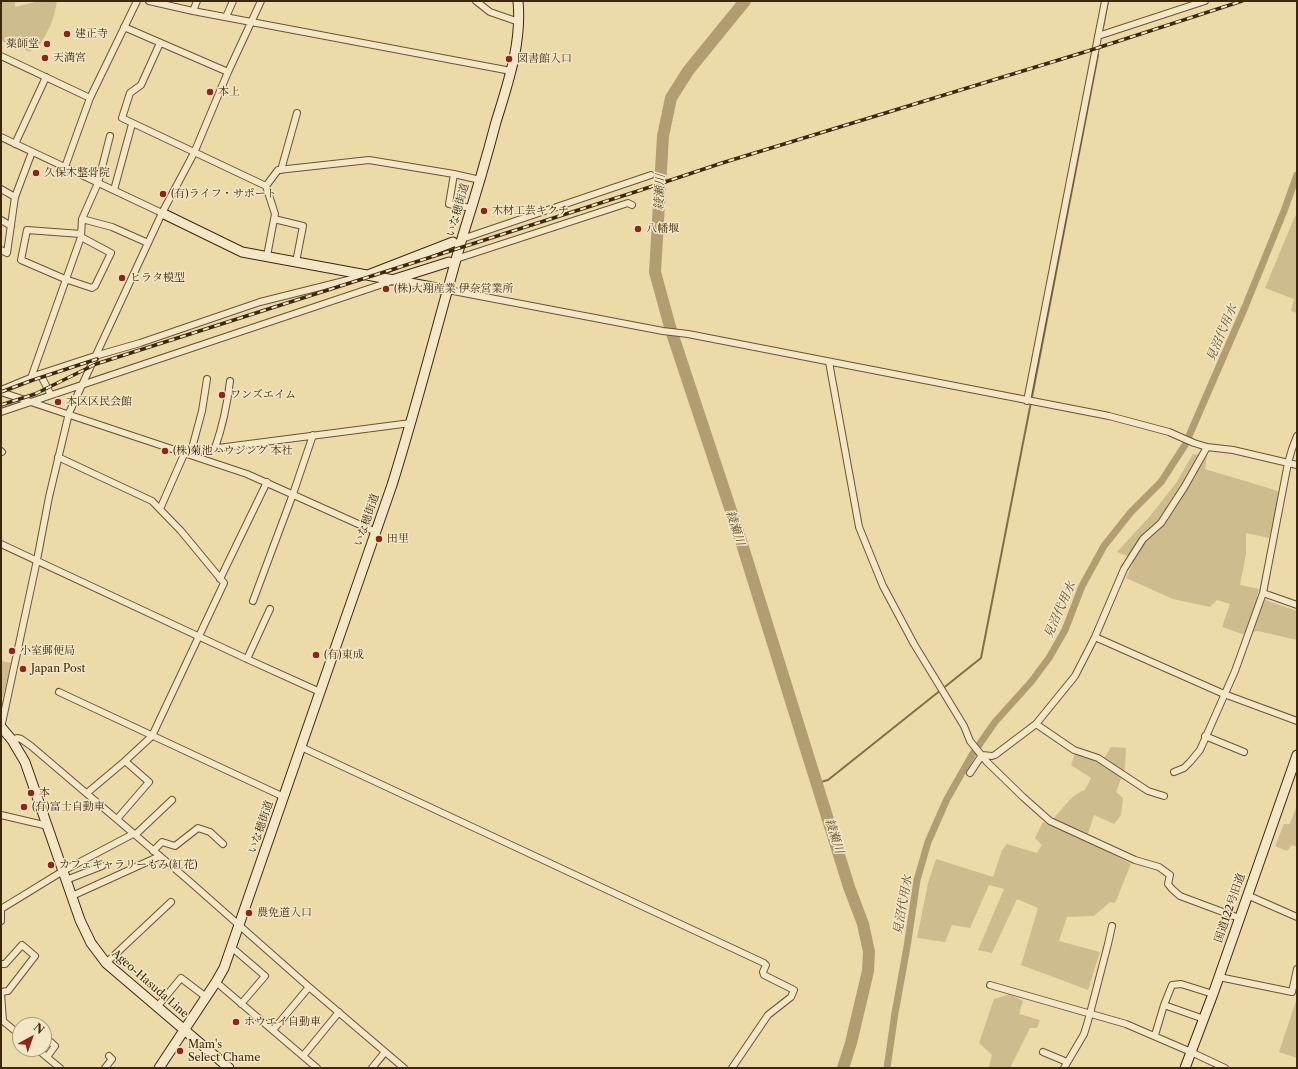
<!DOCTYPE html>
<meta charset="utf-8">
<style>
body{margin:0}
#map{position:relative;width:1298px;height:1069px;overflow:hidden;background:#eddaa9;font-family:"Libre Caslon Text",serif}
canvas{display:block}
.frame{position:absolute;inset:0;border:2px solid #3e280b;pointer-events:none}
.north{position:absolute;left:12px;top:1017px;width:40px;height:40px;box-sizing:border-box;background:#f3e7c7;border:1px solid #ab9b7c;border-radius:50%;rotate:40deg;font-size:11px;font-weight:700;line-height:16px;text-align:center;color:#3e280b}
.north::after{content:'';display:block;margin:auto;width:14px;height:18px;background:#8f2418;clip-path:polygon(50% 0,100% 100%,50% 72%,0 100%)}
</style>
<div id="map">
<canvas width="1298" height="1069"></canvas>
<div class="frame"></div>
<div class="north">N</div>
</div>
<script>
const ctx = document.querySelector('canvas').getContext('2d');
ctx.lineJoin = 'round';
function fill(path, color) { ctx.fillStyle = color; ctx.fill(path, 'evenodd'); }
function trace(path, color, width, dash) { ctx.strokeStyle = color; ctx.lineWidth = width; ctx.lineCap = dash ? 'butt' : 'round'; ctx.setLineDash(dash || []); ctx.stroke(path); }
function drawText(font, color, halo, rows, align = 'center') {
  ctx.font = font + ' "Libre Caslon Text","Noto Serif JP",serif'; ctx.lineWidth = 3; ctx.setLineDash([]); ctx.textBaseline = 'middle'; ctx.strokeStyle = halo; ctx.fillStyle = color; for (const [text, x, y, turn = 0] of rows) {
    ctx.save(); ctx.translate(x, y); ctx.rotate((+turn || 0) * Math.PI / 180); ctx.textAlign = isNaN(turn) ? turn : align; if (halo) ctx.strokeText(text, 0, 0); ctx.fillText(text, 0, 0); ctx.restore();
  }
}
fill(new Path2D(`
 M1 1H15V7L39 1H57C54 19 50 29 40 44L35 43 30 52 1 41Z
 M1295 216 1297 217V313L1291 311 1294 299 1265 288Z
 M1193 454 1207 456 1205 469 1278 491 1276 514 1269 538 1246 533V554L1240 585 1259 589 1257 597 1297 611V640L1258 631 1242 634 1222 627 1230 604 1217 600 1210 607 1173 599 1126 578 1135 559 1117 552 1150 516 1176 483Z
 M1 661 11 663 3 697H1Z
 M1111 747 1126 748 1125 768 1116 792 1123 798 1121 815 1114 824 1094 815 1086 840 1131 864 1115 903 1110 902 1094 916 1067 917 1059 941 1100 952 1088 990 1021 965 1038 908 1017 899 992 953 978 950 1004 889 989 885 970 928 952 925 945 942 917 938 928 883 936 859 993 877 1002 850 1007 844 1037 853 1042 845 1035 838 1043 822 1048 824C1060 814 1069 795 1085 790L1091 778 1071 765 1075 753 1087 750 1104 758Z
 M1297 805V847L1292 845 1287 851 1275 846 1284 824H1290Z
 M1010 994 1023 1001 1019 1014 1040 1020 1037 1028H1030L1010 1068H994L989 1067 992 1055 979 1043 994 999Z
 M1297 998V1058L1279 1052Z`), '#cfbc8e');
trace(new Path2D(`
 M1103 27 1108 1
 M817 783 828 780 981 658 1032 397 1098 55
 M376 1068 385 1057`), '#846e49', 2);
trace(new Path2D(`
 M887 1068 895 1013 907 947 917 880 928 842 947 799 972 755 995 722 1031 682 1049 658 1065 630 1082 586 1104 546 1131 512 1161 482 1185 445 1245 307 1284 211 1297 175`), '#b29d73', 7);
trace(new Path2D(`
 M745 1 688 71 671 98 663 136 655 272 670 327 742 544 849 887 863 924 869 952 868 971 851 1043 843 1068`), '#b29d73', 12);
const street = new Path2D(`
 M149 1 193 11 511 71
 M476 1 490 12 519 22
 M193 11 197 1
 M226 17 233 1
 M124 27 228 72
 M1098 36 1205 1
 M160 43 141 85 130 93 122 118 266 186 278 170 369 160 454 174 480 180
 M1 56 90 98
 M1 137 162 213
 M15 144 46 77
 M65 167 90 98 137 1
 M281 170 297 113
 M454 174 449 204 471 208
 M266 186 275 214 267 256
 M1 189 15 197
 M114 190 132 124
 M82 219 112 227 148 243
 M274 219 303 226 296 262
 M1 220 11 226
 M81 237 111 253 95 286 92 288 65 279 21 260 27 230 81 234
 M462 239 651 175
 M1 250 7 253 15 197 32 152
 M456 259 628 203 632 205
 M448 290 663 331 688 334 1109 416 1169 432 1194 443 1207 447 1233 450 1297 465
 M829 362 859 527 883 586 914 644 964 726 970 741 987 762 1023 797 1050 821 1135 860 1159 867 1170 875 1168 884 1172 889 1180 896 1239 918
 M40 374 51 395
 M31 378 81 237 82 219 98 183 110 136
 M1 390 40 374 95 356 140 343 260 302 364 276
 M1 392 247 474 376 532
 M1027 401 1105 1
 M1 412 392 281
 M215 448C223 425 227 407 230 381
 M1 451 2 452
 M187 452 411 423
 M191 452 202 411 207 379
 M58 457 152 501 181 531 224 583 152 736 125 761 87 793
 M160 509 185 452
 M1 544 247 659 320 692
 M220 579 267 482
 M1263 593 1297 605
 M253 601 293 494 313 435
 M1095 637 1224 694 1297 721
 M247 659 270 609
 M59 692 284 797
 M1036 724 1074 750 1098 758 1148 791 1164 796
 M1 728 37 560 49 497 69 413 162 213 194 153 228 72 261 1
 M1205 736 1244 752
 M12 740 17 738 21 739 31 746 188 880 309 987 404 1068
 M301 747 764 963 766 965 763 972 764 975 794 990 791 997 768 1015 732 1068
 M982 755 992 756 995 755 1036 724 1075 676 1095 637 1124 569 1143 539 1161 523 1185 486 1207 447
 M1174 772 1184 768 1190 762 1200 750 1235 671 1263 593 1288 463 1292 449 1297 436
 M970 773 982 755
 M1 815 48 826
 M117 819 149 782 125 761
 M135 835 172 800
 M153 851 162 842 175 846 198 828 210 832 223 844
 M66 880 102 866
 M1247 895 1297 917
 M72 896 160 856
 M1 909 63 871 133 834
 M1 921V910
 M230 948 236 951 265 976 241 1004
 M106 963 171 902
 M1 964H5L22 945 35 956 8 991 1 992
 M1219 977 1292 992 1297 969
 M216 982 317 1068
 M990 985 1126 1024 1191 1052 1225 1068
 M1 993 3 1021 20 1035
 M1164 1005 1204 1019
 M157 1007 181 978 206 997
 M273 1030 309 987
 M1155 1035 1164 1005 1172 985 1181 984 1213 994
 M44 1036 55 1046 47 1057
 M37 1049 60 1068
 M1043 1052 1067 1062
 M303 1056 339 1012
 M105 1068 112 1059 109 1056
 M372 1068 385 1052
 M1064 1068 1084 1034 1088 1021 1108 944 1112 926`);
const secondary = new Path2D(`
 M162 213 242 252 448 290
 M368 275 453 242
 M395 279 449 262
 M1 727 12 740 25 762 80 920 91 943 106 963 229 1068
 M159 1068 216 982 224 968 392 485C418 402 439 318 463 235 475 197 486 160 496 122 508 83 522 43 518 1
 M1185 1068 1213 994 1297 755`);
trace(street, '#6a5432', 8);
trace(secondary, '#3e280b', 11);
trace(street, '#f3e7c7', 6);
trace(secondary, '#f3e7c7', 9);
const rail = new Path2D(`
 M1 392 33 380 97 359
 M1 405 35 394 96 364 638 191 722 163 1088 51 1242 1`);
trace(rail, '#3e280b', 3.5);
trace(rail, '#f3e7c7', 2, [6]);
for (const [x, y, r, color] of [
 [67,34,4,"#8f2418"],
 [47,44,4,"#8f2418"],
 [45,58,4,"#8f2418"],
 [509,59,4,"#8f2418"],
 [210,92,4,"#8f2418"],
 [36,173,4,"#8f2418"],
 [163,194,4,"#8f2418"],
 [484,211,4,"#8f2418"],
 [638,229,4,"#8f2418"],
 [122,278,4,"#8f2418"],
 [386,289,4,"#8f2418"],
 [222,395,4,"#8f2418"],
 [58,402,4,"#8f2418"],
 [165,451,4,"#8f2418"],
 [379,539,4,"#8f2418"],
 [12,651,4,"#8f2418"],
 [316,655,4,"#8f2418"],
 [23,669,4,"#8f2418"],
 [31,793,4,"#8f2418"],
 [24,807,4,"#8f2418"],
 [51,865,4,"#8f2418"],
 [249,913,4,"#8f2418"],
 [236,1022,4,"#8f2418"],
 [180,1051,4,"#8f2418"]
]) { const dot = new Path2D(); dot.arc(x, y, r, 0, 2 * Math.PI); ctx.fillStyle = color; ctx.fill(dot); trace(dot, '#f3e7c7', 1.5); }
drawText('11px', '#3e280b', '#f3e7c7', [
 ["建正寺",75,34],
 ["薬師堂",39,44,"right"],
 ["天満宮",53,58],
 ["図書館入口",517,59],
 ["本上",218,92],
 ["久保木整骨院",44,173],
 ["(有)ライフ・サポート",171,194],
 ["木材工芸キクチ",492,211],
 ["八幡堰",646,229],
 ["ヒラタ模型",130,278],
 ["(株)大翔産業 伊奈営業所",394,289],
 ["ワンズエイム",230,395],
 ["本区区民会館",66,402],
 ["(株)菊池ハウジング 本社",173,451],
 ["田里",387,539],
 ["小室郵便局",20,651],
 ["(有)東成",324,655],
 ["Japan Post",31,669],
 ["本",39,793],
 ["(有)富士自動車",32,807],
 ["カフェギャラリーもみ(紅花)",59,865],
 ["農免道入口",257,913],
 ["ホウエイ自動車",244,1022],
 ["Mam's",188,1045],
 ["Select Chame",188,1058]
], 'left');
drawText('11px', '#3e280b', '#f3e7c7', [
 ["いな穂街道",458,210,-74],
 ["いな穂街道",367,520,-71],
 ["いな穂街道",261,827,-71],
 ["国道122号旧道",1230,908,-71],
 ["Ageo-Hasuda Line",150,984,41]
]);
drawText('italic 12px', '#614b2a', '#f3e7c7', [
 ["綾瀬川",660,192,-87],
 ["見沼代用水",1222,333,-67],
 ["綾瀬川",735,528,72],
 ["見沼代用水",1060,610,-66],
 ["綾瀬川",834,836,72],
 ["見沼代用水",903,905,-80]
]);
</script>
